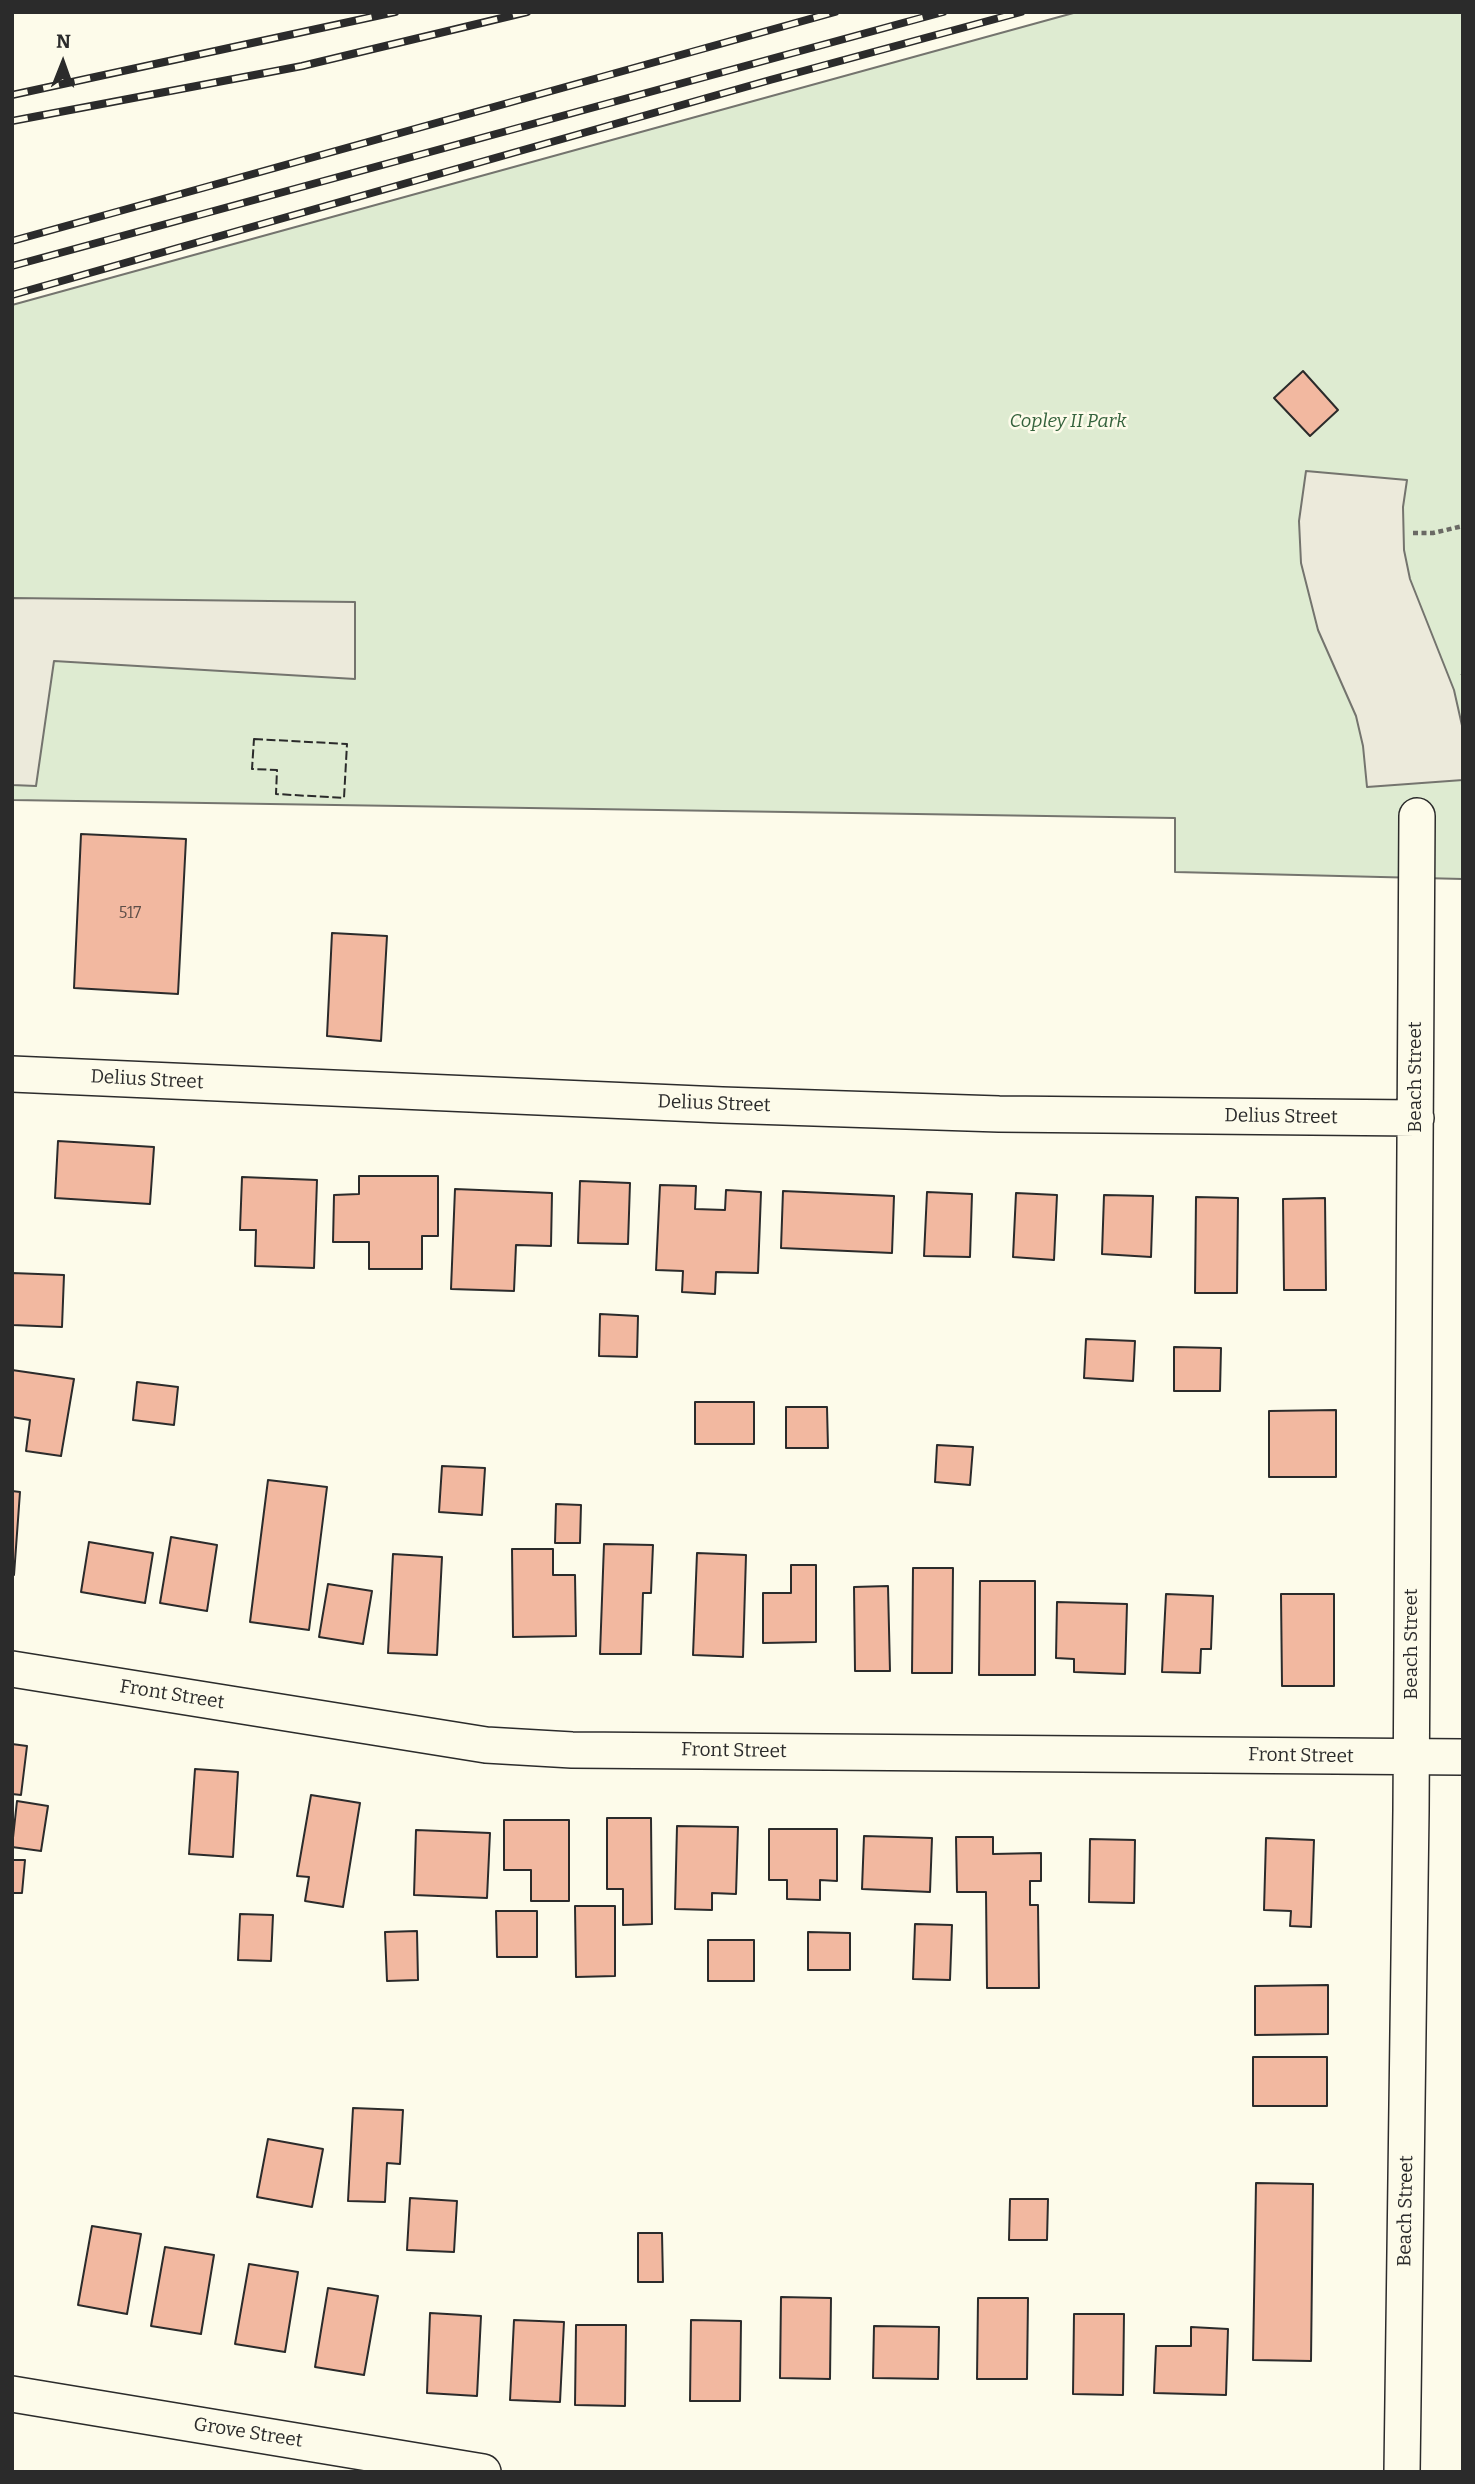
<!DOCTYPE html>
<style>
body{margin:0}
#map{position:relative;width:1475px;height:2484px;overflow:hidden;background:#fdfbea;font-family:Bitter,serif}
canvas{display:block}
.frame{position:absolute;inset:0;border:14px solid #2b2b2b;pointer-events:none}
.north{position:absolute;left:28px;top:28px;width:70px;height:70px;-webkit-text-stroke:5px #fdfbea;paint-order:stroke;rotate:1deg;font-size:19px;font-weight:700;line-height:28px;text-align:center;color:#2b2b2b}
.north::after{content:'';display:block;margin:auto;width:24px;height:32px;background:#2b2b2b;clip-path:polygon(50% 0,100% 100%,50% 72%,0 100%)}
</style>
<div id="map">
<canvas width="1475" height="2484"></canvas>
<div class="frame"></div>
<div class="north">N</div>
</div>
<script>
const ctx = document.querySelector('canvas').getContext('2d');
ctx.lineJoin = 'round';
function fill(path, color) { ctx.fillStyle = color; ctx.fill(path, 'evenodd'); }
function trace(path, color, width, dash) { ctx.strokeStyle = color; ctx.lineWidth = width; ctx.lineCap = dash ? 'butt' : 'round'; ctx.setLineDash(dash || []); ctx.stroke(path); }
function drawText(font, color, halo, rows, align = 'center') {
  ctx.font = font + ' Bitter,serif'; ctx.lineWidth = 5; ctx.setLineDash([]); ctx.textBaseline = 'middle'; ctx.strokeStyle = halo; ctx.fillStyle = color; for (const [text, x, y, turn = 0] of rows) {
    ctx.save(); ctx.translate(x, y); ctx.rotate((+turn || 0) * Math.PI / 180); ctx.textAlign = isNaN(turn) ? turn : align; if (halo) ctx.strokeText(text, 0, 0); ctx.fillText(text, 0, 0); ctx.restore();
  }
}
const green = new Path2D(`
 M1077 12H1463V879L1175 872V818L12 800V305Z`);
fill(green, '#deebd1');
trace(green, '#74746e', 2);
const parking = new Path2D(`
 M1306 471 1407 480 1403 507 1404 550 1410 579 1454 690 1463 730V780L1367 787 1363 746 1356 716 1318 630 1301 563 1299 521Z
 M12 598 355 602V679L54 661 36 786 12 785Z`);
fill(parking, '#eceadb');
trace(parking, '#74746e', 2);
const building = new Path2D(`
 M1303 371 1338 410 1310 436 1274 398Z
 M81 834 186 839 178 994 74 988Z
 M332 933 387 936 381 1041 327 1036Z
 M58 1141 154 1147 150 1204 55 1198Z
 M359 1176H438V1236H422V1269H369V1242H333L334 1195 359 1194Z
 M242 1177 317 1180 314 1268 255 1266 256 1230H240Z
 M580 1181 630 1183 628 1244 578 1243Z
 M660 1185 696 1186 695 1209 725 1210 726 1190 761 1192 758 1273 716 1272 715 1294 682 1292 683 1271 656 1270Z
 M455 1189 552 1193 551 1246 516 1245 514 1291 451 1289Z
 M783 1191 894 1196 892 1253 781 1248Z
 M927 1192 972 1194 970 1257 924 1256Z
 M1016 1193 1057 1195 1054 1260 1013 1257Z
 M1104 1195 1153 1196 1151 1257 1102 1254Z
 M1196 1197 1238 1198 1237 1293H1195Z
 M1325 1198 1326 1290H1284L1283 1199Z
 M12 1273 64 1275 62 1327 12 1325Z
 M600 1314 638 1316 637 1357 599 1356Z
 M1086 1339 1135 1341 1133 1381 1084 1378Z
 M1174 1347 1221 1348 1220 1391H1174Z
 M12 1370 74 1379 61 1456 26 1451 30 1420 12 1417Z
 M137 1382 178 1387 174 1425 133 1420Z
 M695 1402H754V1444H695Z
 M786 1407H827L828 1448H786Z
 M1336 1410V1477H1269V1411Z
 M937 1445 973 1447 970 1485 935 1482Z
 M442 1466 485 1468 482 1515 439 1512Z
 M268 1480 327 1487 309 1630 250 1622Z
 M12 1491 20 1492 14 1575H12Z
 M556 1504 581 1505 580 1543H555Z
 M171 1537 217 1545 207 1611 160 1603Z
 M89 1542 153 1553 145 1603 81 1592Z
 M604 1544 653 1545 651 1593H643L641 1654H600Z
 M512 1549H553V1575H575L576 1636 513 1637Z
 M697 1553 746 1555 743 1657 693 1655Z
 M393 1554 442 1557 437 1655 388 1653Z
 M791 1565H816V1642L763 1643V1593H791Z
 M913 1568H953L952 1673H912Z
 M980 1581H1035V1675H979Z
 M328 1584 372 1591 363 1644 319 1637Z
 M888 1586 890 1671H855L854 1587Z
 M1166 1594 1213 1596 1211 1649H1201L1200 1673 1162 1672Z
 M1281 1594H1334V1686H1282Z
 M1057 1602 1127 1604 1125 1674 1074 1672V1659L1056 1658Z
 M12 1744 27 1746 21 1795 12 1794Z
 M195 1769 238 1772 233 1857 189 1854Z
 M311 1795 360 1803 343 1907 305 1901 309 1877 297 1876Z
 M17 1801 48 1806 41 1851 12 1847Z
 M607 1818H651L652 1924 623 1925V1889H607Z
 M504 1820H569V1901H531V1870H504Z
 M677 1826 738 1827 736 1894 712 1893V1910L675 1909Z
 M769 1829H837V1881L820 1880V1900L787 1899V1880H769Z
 M416 1830 490 1833 487 1898 414 1895Z
 M864 1836 932 1838 930 1892 862 1889Z
 M956 1837H993V1854L1041 1853V1881H1030V1905H1038L1039 1988H987L986 1892H957Z
 M1266 1838 1314 1840 1311 1927 1290 1926 1291 1911 1264 1910Z
 M1090 1839 1135 1840 1134 1903 1089 1902Z
 M12 1860H25L22 1893H12Z
 M575 1906H615V1976L576 1977Z
 M496 1911H537V1957H497Z
 M240 1914 273 1915 271 1961 238 1960Z
 M915 1924 952 1925 950 1980 913 1979Z
 M417 1931 418 1980 387 1981 385 1932Z
 M808 1932 850 1933V1970H808Z
 M708 1940H754V1981H708Z
 M1328 1985V2034L1255 2035V1986Z
 M1253 2057H1327V2106H1253Z
 M353 2108 403 2110 400 2164 387 2163 385 2202 348 2201Z
 M268 2139 323 2149 312 2207 257 2197Z
 M1256 2183 1313 2184 1311 2361 1253 2360Z
 M410 2198 457 2201 454 2252 407 2250Z
 M1010 2199H1048L1047 2240H1009Z
 M92 2226 141 2234 127 2314 78 2305Z
 M638 2233H662L663 2282H638Z
 M165 2247 214 2255 201 2334 151 2326Z
 M249 2264 298 2272 285 2352 235 2344Z
 M328 2288 378 2296 364 2375 315 2367Z
 M781 2297 831 2298 830 2379 780 2378Z
 M978 2298H1028L1027 2379H977Z
 M430 2313 481 2316 477 2396 427 2393Z
 M1074 2314H1124L1123 2395 1073 2394Z
 M514 2320 564 2322 560 2402 510 2400Z
 M691 2320 741 2321 740 2401H690Z
 M576 2325H626L625 2406 575 2405Z
 M874 2326 939 2327 938 2379 873 2378Z
 M1191 2327 1228 2329 1226 2395 1154 2393 1156 2346H1191Z`);
fill(building, '#f2b8a0');
trace(building, '#2b2b2b', 2);
const street = new Path2D(`
 M12 1074 722 1105 999 1114 1416 1118
 M12 1669 486 1745 572 1750 1463 1757
 M12 2394 483 2472
 M1402 2472 1411 1811 1417 816`);
trace(street, '#2b2b2b', 38);
trace(new Path2D(`
 M1413 533H1433L1463 526
 M1462 676 1463 675`), '#6a6964', 4.5, [5, 3.5]);
trace(street, '#fdfbea', 35);
const rail = new Path2D(`
 M12 95 395 12
 M12 121 302 66 527 12
 M12 241 835 12
 M12 266 943 12
 M12 295 770 80 1021 12`);
trace(rail, '#2b2b2b', 8);
trace(rail, '#fdfbea', 5, [16]);
trace(new Path2D(`
 M254 739 347 744 344 798 276 794 277 770 252 769Z`), '#2b2b2b', 2, [9, 3.5]);
drawText('16px', '#5d4e48', null, [
 ["517",130,914]
]);
drawText('italic 19px', '#34623c', '#fdfbea', [
 ["Copley II Park",1068,422]
]);
drawText('19px', '#2b2b2b', '#fdfbea', [
 ["Beach Street",1416,1077,-90],
 ["Delius Street",147,1080,3],
 ["Delius Street",714,1104,2],
 ["Delius Street",1281,1117,1],
 ["Beach Street",1412,1644,-90],
 ["Front Street",172,1695,9],
 ["Front Street",734,1751,1],
 ["Front Street",1301,1756,1],
 ["Beach Street",1406,2211,-89],
 ["Grove Street",248,2433,9]
]);
</script>
